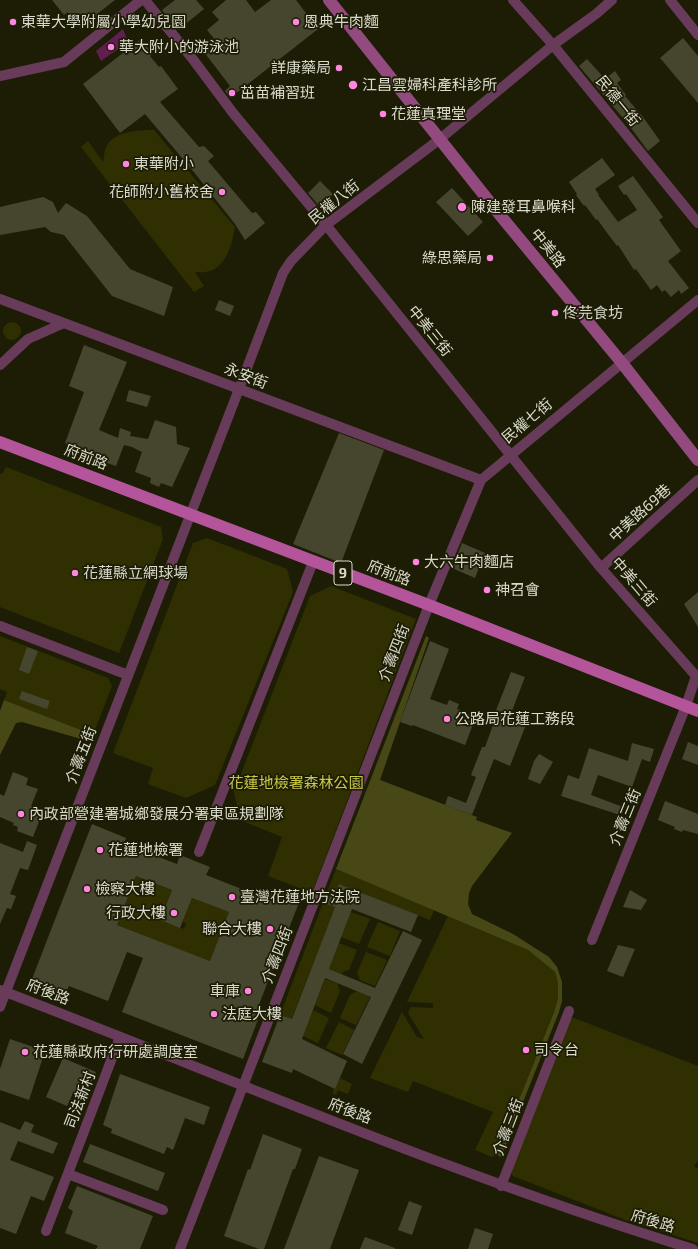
<!DOCTYPE html>
<meta charset="utf-8">
<style>
body{margin:0}
canvas{display:block;background:#1d1d06}
</style>
<canvas width="698" height="1249"></canvas>
<script>
const ctx = document.querySelector('canvas').getContext('2d');
ctx.lineJoin = 'round';
function fill(path, color) { ctx.fillStyle = color; ctx.fill(path, 'evenodd'); }
function trace(path, color, width, dash) { ctx.strokeStyle = color; ctx.lineWidth = width; ctx.lineCap = dash ? 'butt' : 'round'; ctx.setLineDash(dash || []); ctx.stroke(path); }
function drawText(font, color, halo, rows, align = 'center') {
  ctx.font = font + ' "Exo 2","Noto Sans TC",sans-serif'; ctx.lineWidth = 3.5; ctx.setLineDash([]); ctx.textBaseline = 'middle'; ctx.strokeStyle = halo; ctx.fillStyle = color; for (const [text, x, y, turn = 0] of rows) {
    ctx.save(); ctx.translate(x, y); ctx.rotate((+turn || 0) * Math.PI / 180); ctx.textAlign = isNaN(turn) ? turn : align; if (halo) ctx.strokeText(text, 0, 0); ctx.fillText(text, 0, 0); ctx.restore();
  }
}
fill(new Path2D(`
 M154 130 235 227C232 244 226 270 205 272 202 273 199 272 195 272L204 286 194 292 81 147 88 141 103 162C104 159 104 154 105 150 111 131 137 130 154 130Z
 M3 331a9 9 0 1 1 18 0a9 9 0 1 1-18 0Z
 M6 467 161 527 163 539 119 653 0 607V474L3 473Z
 M207 538 287 569 293 592 215 785 186 798 148 784 153 768 113 753 193 543Z
 M331 586 416 619 312 893 268 876 282 837 240 820 234 792 310 596Z
 M0 636 108 678 112 686 93 735 4 700 7 692 0 689Z
 M336 869 434 910 430 920 339 884 349 902 331 896 328 904 335 907 292 1018 303 1022V1023L280 1015Z
 M136 876 172 890 162 914 159 913 157 919 184 929 186 923 183 922 192 898 229 912 210 961 117 925Z
 M351 912 370 919 359 944 341 937Z
 M448 916 528 950 555 972 558 983V999L554 1012 497 1155 492 1157 475 1150 493 1112 413 1081 408 1092 370 1078 402 1012 417 1037 424 1039 408 1013 411 1007 433 1008V1003L407 1002Z
 M378 922 400 931 390 956 367 947Z
 M339 943 357 950 349 970 345 971 341 974 329 969Z
 M366 952 387 960 375 986 360 980 357 973Z
 M325 979 337 983 340 991 331 1013 315 1005Z
 M357 991 370 997 356 1025 340 1018 350 995Z
 M313 1010 329 1018 318 1043 303 1036Z
 M574 1018 698 1066V1160L694 1166 698 1169V1243L628 1221 513 1176 511 1171 568 1019Z
 M339 1022 354 1030 342 1055 326 1048Z
 M340 1078 352 1084 348 1094 338 1090 336 1095 332 1093Z`), '#2f2f01');
fill(new Path2D(`
 M426 636 429 638 380 780 477 817 476 820 512 833 472 886 469 893 468 904 472 914 513 934 549 957 557 967 562 982V1001L559 1012 501 1157 497 1155 554 1012 558 999V983L555 972 528 950 336 869Z
 M4 700 91 734 88 741 22 722 16 723 0 755V711Z`), '#484817');
fill(new Path2D(`
 M123 29 128 42 101 61 96 51Z`), '#601e51');
fill(new Path2D(`
 M52 0H115L97 14 98 16 81 29 68 12 64 15Z
 M175 0H196L204 9 178 30 162 10Z
 M226 0H246L255 12 271 0H296L318 29 230 98 225 91 230 86 204 52 217 42 207 30 219 20 212 12Z
 M683 38 698 56V103L660 58Z
 M141 39 152 54 150 56 159 67 161 66 178 89 160 102 199 147 204 146 214 156 208 161 252 213 256 212 265 223 245 240 235 224 193 171 145 114 120 133 83 84Z
 M587 59 605 79 615 71 621 80 617 83 626 95 625 96 643 117 660 141 648 151 628 124 579 66Z
 M602 158 615 175 595 189 599 195H598L618 222 637 210 626 194 624 195 618 186 633 176 663 217 659 220 681 251 668 261 689 288 681 294 679 290 671 297 665 290 662 292 657 285 651 290 636 269 634 270 618 245 617 246 605 230 597 219 596 220 585 205 584 206 576 195 577 194 569 182Z
 M320 181 333 194 320 207 308 193Z
 M452 188 483 222 468 236 436 202Z
 M43 197 53 202 58 213 66 203 87 216 130 269 173 287 164 316 112 296 64 235 51 232 45 227 0 235V207Z
 M219 300 234 306 230 316 215 310Z
 M84 345 127 362 99 430 118 438 120 428 131 432 130 436 148 439 155 420 176 427 177 444 190 448 172 487 161 483 159 487 150 483 151 478 135 472 142 452 132 447 124 445 116 466 107 463 105 468 91 462 93 456 65 443 84 392 69 386Z
 M129 390 151 396 147 407 126 401Z
 M339 433 384 450 341 563 293 544Z
 M462 543 485 553 475 578 452 568Z
 M698 592V627L684 604Z
 M430 641 449 649 430 699 447 705 449 700 459 704 457 709 476 717 465 745 413 725 412 726 400 722Z
 M27 647 38 651 29 674 19 670Z
 M511 672 525 677 510 716 527 722 510 766 494 759 472 815 445 805 448 796 466 803 476 777 471 775 482 747H485L496 717 495 713Z
 M22 691 50 701 47 709 19 699Z
 M688 742 698 746V765L682 759Z
 M632 743 654 749 650 762 642 759 632 787 598 775 591 795 623 807 620 815 561 796 568 775 579 779 589 748 628 761Z
 M539 754 553 762 540 784 528 779 534 761Z
 M13 772 28 778 26 785 38 789 31 806 43 811 33 837 17 831 18 827 13 825 14 823 0 817V794L4 796Z
 M665 801 698 814V834L683 830 682 832 674 829 675 827 658 820Z
 M92 824 126 838 124 844 177 864 180 855 210 867 206 875 267 899 271 889 300 900 258 1007 262 1009 243 1059 122 1012 143 958 127 952 108 1001 69 986 65 995 53 991 54 987 32 979ZM136 876 172 890 160 920 180 928 192 898 229 912 210 961 117 925Z
 M27 841 37 845 28 870 20 868 10 894 16 896 11 909 7 908 0 924V843L23 852Z
 M339 884 418 915 411 932 352 909 329 969 375 988 403 931 422 940 362 1064 343 1054 371 997 325 978 302 1039 347 1061 335 1089 293 1069 292 1073 262 1062 280 1015 292 1019 335 907 327 904 331 895 335 897Z
 M630 890 647 900 641 910 623 907Z
 M618 945 635 949 623 977 607 971Z
 M10 1039 45 1051 29 1100 0 1090V1069Z
 M63 1058 96 1072 84 1098 73 1093 67 1106 46 1097Z
 M120 1074 210 1107 204 1125 185 1118 173 1150 167 1147 164 1154 111 1133 112 1129 103 1125Z
 M25 1121 34 1125 31 1132 58 1143 53 1154 18 1141 10 1160 54 1177 44 1201 31 1196 16 1234 0 1228V1122L20 1130Z
 M263 1134 302 1149 295 1169H293L264 1249H259L224 1236 248 1169 250 1170Z
 M90 1144 165 1173 158 1191 83 1162Z
 M319 1156 359 1170 330 1249H284Z
 M77 1186 153 1216 140 1249H96L98 1246 65 1233 73 1211 68 1208Z
 M409 1201 422 1206 412 1235 398 1230Z
 M475 1228 493 1234 488 1249H468Z
 M365 1237 395 1248V1249H360Z`), '#45462d');
trace(new Path2D(`
 M145 0 192 58 233 113 326 225 601 568 696 676
 M513 0 553 45 698 223
 M670 0 698 35
 M0 76 64 62 141 0
 M0 299 481 480
 M0 365 28 339 64 323
 M601 568 698 480
 M0 626 128 675
 M199 852 313 562
 M592 940 686 706 696 676 698 675
 M0 990C230 1078 457 1177 693 1249
 M0 1007 239 389 283 273 291 261 326 225 440 139 553 45 596 14 612 0
 M68 1174 163 1210
 M501 1186 569 1011
 M46 1231 120 1037
 M180 1249 429 605 481 480 698 300`), '#683b5b', 10);
trace(new Path2D(`
 M329 0 500 215 622 363 698 460`), '#934a7f', 12);
trace(new Path2D(`
 M0 442 429 605 698 711`), '#b4559b', 12);
for (const [x, y, r, color] of [
 [13,22,4,"#ff85df"],
 [296,22,4,"#ff85df"],
 [111,47,4,"#ff85df"],
 [339,68,4,"#ff85df"],
 [353,85,5,"#ff85df"],
 [232,93,4,"#ff85df"],
 [383,114,4,"#ff85df"],
 [126,164,4,"#ff85df"],
 [222,192,4,"#ff85df"],
 [462,207,5,"#ff85df"],
 [490,258,4,"#ff85df"],
 [555,313,4,"#ff85df"],
 [416,562,4,"#ff85df"],
 [75,573,4,"#ff85df"],
 [487,590,4,"#ff85df"],
 [447,719,4,"#ff85df"],
 [21,814,4,"#ff85df"],
 [100,850,4,"#ff85df"],
 [87,889,4,"#ff85df"],
 [232,897,4,"#ff85df"],
 [174,913,4,"#ff85df"],
 [270,929,4,"#ff85df"],
 [248,991,4,"#ff85df"],
 [214,1014,4,"#ff85df"],
 [526,1050,4,"#ff85df"],
 [25,1052,4,"#ff85df"]
]) { const dot = new Path2D(); dot.arc(x, y, r, 0, 2 * Math.PI); ctx.fillStyle = color; ctx.fill(dot); trace(dot, '#1d1d06', 1.5); }
for (const [x, y, w] of [
 [343,573,18]
]) { const box = new Path2D(); box.roundRect(x - w / 2, y - 12, w, 24, 3); ctx.fillStyle = '#1d1d06'; ctx.fill(box); trace(box, '#dadacc', 1); }
drawText('bold 14px', '#dadacc', null, [
 ["9",343,573]
]);
drawText('15px', '#dadacc', '#1d1d06', [
 ["東華大學附屬小學幼兒園",21,22],
 ["恩典牛肉麵",304,22],
 ["華大附小的游泳池",119,47],
 ["詳康藥局",331,68,"right"],
 ["江昌雲婦科產科診所",362,85],
 ["茁苗補習班",240,93],
 ["花蓮真理堂",391,114],
 ["東華附小",134,164],
 ["花師附小舊校舍",214,192,"right"],
 ["陳建發耳鼻喉科",471,207],
 ["綠思藥局",482,258,"right"],
 ["佟芫食坊",563,313],
 ["大六牛肉麵店",424,562],
 ["花蓮縣立網球場",83,573],
 ["神召會",495,590],
 ["公路局花蓮工務段",455,719],
 ["內政部營建署城鄉發展分署東區規劃隊",29,814],
 ["花蓮地檢署",108,850],
 ["檢察大樓",95,889],
 ["臺灣花蓮地方法院",240,897],
 ["行政大樓",166,913,"right"],
 ["聯合大樓",262,929,"right"],
 ["車庫",240,991,"right"],
 ["法庭大樓",222,1014],
 ["司令台",534,1050],
 ["花蓮縣政府行研處調度室",33,1052]
], 'left');
drawText('15px', '#dadacc', '#1d1d06', [
 ["民德一街",618,101,51],
 ["民權八街",334,202,-39],
 ["中美路",548,248,51],
 ["中美三街",430,331,51],
 ["永安街",246,376,21],
 ["民權七街",527,421,-40],
 ["府前路",86,457,21],
 ["中美路69巷",640,513,-42],
 ["府前路",389,573,21],
 ["中美三街",634,582,49],
 ["介壽四街",394,653,-69],
 ["介壽五街",81,755,-69],
 ["介壽三街",625,817,-68],
 ["介壽四街",277,955,-69],
 ["府後路",48,992,21],
 ["司法新村",80,1100,-69],
 ["府後路",350,1111,21],
 ["介壽三街",508,1127,-69],
 ["府後路",653,1221,17]
]);
drawText('15px', '#c9c94c', '#1d1d06', [
 ["花蓮地檢署森林公園",296,783]
]);
</script>
